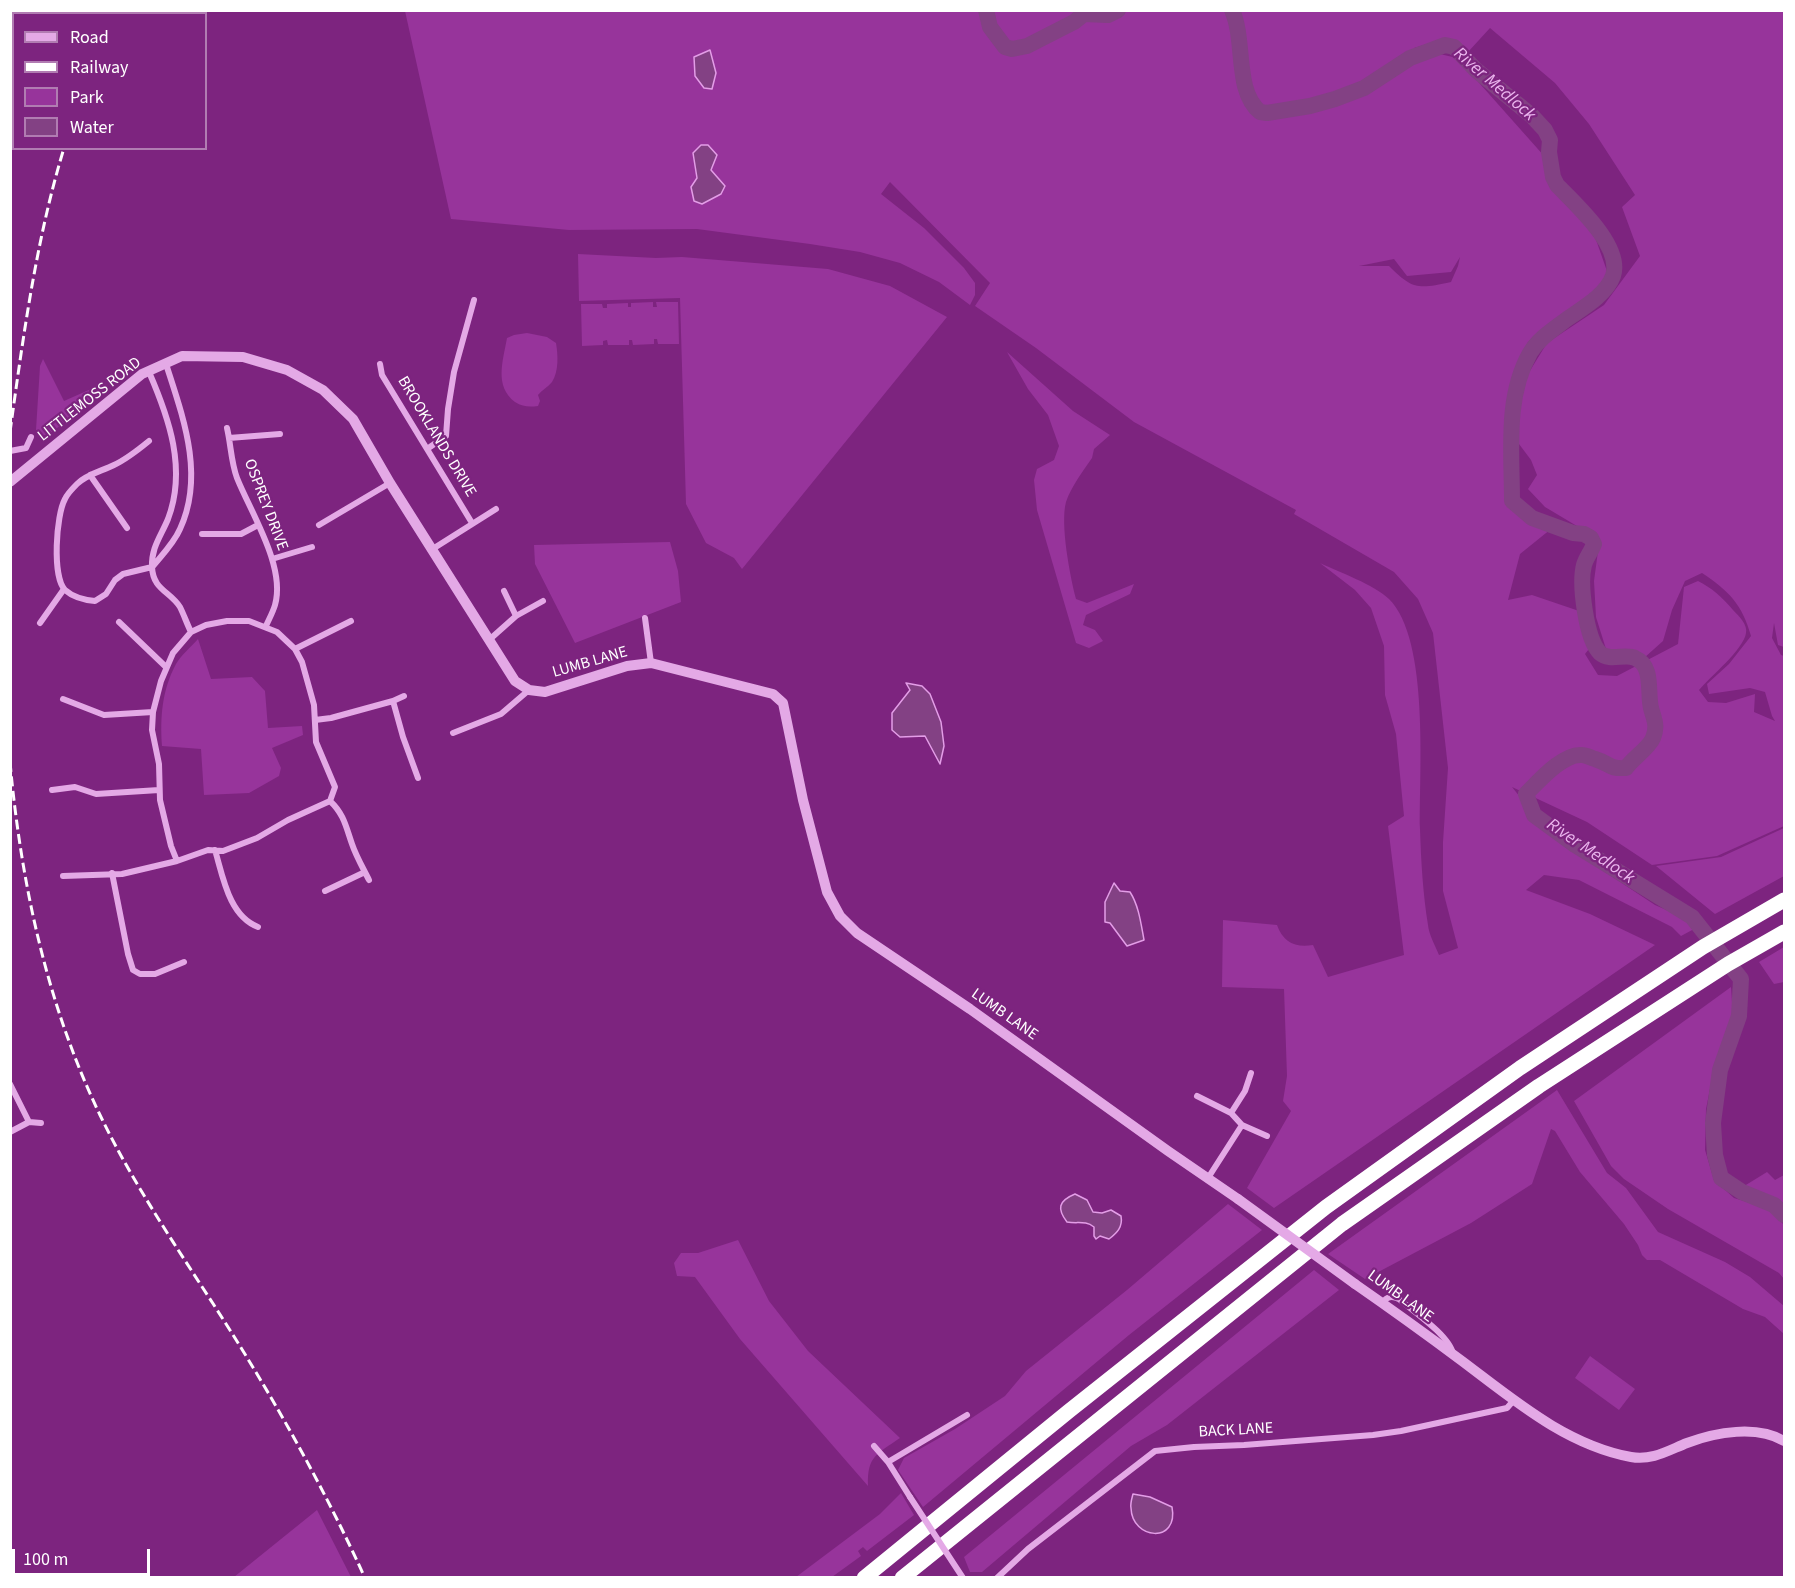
<!DOCTYPE html>
<style>
body{margin:0}
#map{position:relative;width:1795px;height:1588px;overflow:hidden;background:#7d247f;font-family:"Source Sans 3",sans-serif}
canvas{display:block}
.frame{position:absolute;inset:0;border:12px solid #fff;pointer-events:none}
.legend{position:absolute;left:12px;top:12px;width:195px;height:138px;box-sizing:border-box;background:#7d247f;border:2px solid #b17cb2;margin:0;padding:8px 10px;list-style:none;font-size:18px;color:#fff}
.legend li{display:flex;align-items:center;gap:12px;height:30px}
.legend b{width:30px;border:2px solid #b17cb2}
.scale{position:absolute;left:12px;top:1549px;width:138px;height:27px;box-sizing:border-box;border:3px solid #fff;border-top:0;padding-left:8px;font-size:18px;line-height:21px;white-space:nowrap;color:#fff;-webkit-text-stroke:4px #7d247f;paint-order:stroke}
</style>
<div id="map">
<canvas width="1795" height="1588"></canvas>
<div class="frame"></div>
<ul class="legend">
<li><b style="height:8px;background:#e4a9e6"></b>Road</li>
<li><b style="height:8px;background:#fff"></b>Railway</li>
<li><b style="height:16px;background:#97349b"></b>Park</li>
<li><b style="height:16px;background:#834184"></b>Water</li>
</ul>
<div class="scale">100 m</div>
</div>
<script>
const ctx = document.querySelector('canvas').getContext('2d');
ctx.lineJoin = 'round';
function fill(path, color) { ctx.fillStyle = color; ctx.fill(path, 'evenodd'); }
function trace(path, color, width, dash) { ctx.strokeStyle = color; ctx.lineWidth = width; ctx.lineCap = dash ? 'butt' : 'round'; ctx.setLineDash(dash || []); ctx.stroke(path); }
function drawText(font, color, halo, rows, align = 'center') {
  ctx.font = font + ' "Source Sans 3",sans-serif'; ctx.lineWidth = 4.5; ctx.setLineDash([]); ctx.textBaseline = 'middle'; ctx.strokeStyle = halo; ctx.fillStyle = color; for (const [text, x, y, turn = 0] of rows) {
    ctx.save(); ctx.translate(x, y); ctx.rotate((+turn || 0) * Math.PI / 180); ctx.textAlign = isNaN(turn) ? turn : align; if (halo) ctx.strokeText(text, 0, 0); ctx.fillText(text, 0, 0); ctx.restore();
  }
}
fill(new Path2D(`
 M10 11 11 10 104 11 102 14H14L13 102 10 101Z
 M405 11H1784V647L1778 645 1774 623 1772 638 1781 655 1784 656V826L1717 856 1652 865 1587 822 1512 787 1524 802 1531 818 1593 864 1655 905 1685 918 1694 929 1681 936 1672 927 1579 880 1544 875 1526 890 1590 914 1655 945 1274 1208 1247 1188 1291 1111 1283 1101 1287 1076 1284 989 1222 987 1223 920 1277 925C1283 942 1295 948 1313 945L1328 977 1404 955 1388 826 1404 816 1396 734 1385 695 1384 646 1371 608 1355 590 1320 563C1341 573 1373 584 1389 599 1430 640 1419 773 1420 829 1421 861 1423 894 1428 925 1429 935 1435 945 1439 955L1458 948 1443 891V842L1448 768 1433 633 1418 599 1394 572 1294 514 1296 510 1134 422 1036 348 975 306 990 283 890 182 881 194 924 228 964 268 975 283V295L970 305 939 282 900 263 860 252 810 244 697 229 569 230 451 219ZM1490 28 1555 83 1589 124 1635 195 1622 207 1640 256 1604 305 1547 343 1523 382 1516 440 1531 460 1537 475 1528 489 1545 507 1592 535 1598 551 1594 581 1596 617 1606 649 1633 651 1644 658 1663 641 1672 610 1685 581 1702 573C1729 591 1742 604 1751 636L1729 664 1707 684 1709 694 1750 688 1765 692 1772 716 1775 721 1754 712 1755 694 1726 703 1708 702 1699 690C1710 677 1744 649 1746 633 1748 625 1739 616 1733 610 1722 597 1712 588 1698 581L1684 587 1678 644 1617 676 1598 675 1585 654 1592 645 1582 612 1532 595 1508 600 1520 554 1551 529 1529 522 1510 502 1505 436 1512 382 1528 342 1598 291 1608 274 1594 234 1584 219 1553 190 1545 157 1457 58 1414 48 1448 38 1468 52ZM693 153 714 164 711 170 717 176 691 187 697 178ZM1460 257 1458 266 1451 282C1418 289 1413 290 1389 266H1359L1394 259 1407 276 1451 272Z
 M578 254 656 258 682 257 828 269 890 286 947 317 742 569 734 558 706 543 686 504 680 298 579 301Z
 M653 302V307H657L656 302H678L679 344H658L657 339H654V344L633 345 632 340H629V345H608L607 340 603 341V345L582 346 581 304H602L603 308H607V304L628 303V307H631V303Z
 M527 333 547 337 556 343C558 355 559 371 552 382 548 387 542 390 538 395L540 401 538 406C529 407 523 407 515 402 494 386 503 361 507 338L514 335Z
 M1007 352 1073 411 1110 435 1094 449 1092 458C1083 471 1071 487 1066 502 1060 524 1070 576 1076 599L1087 603 1134 584 1130 594 1086 615 1083 625 1095 630 1103 641 1089 648 1076 643 1037 510 1034 480 1037 469 1054 460 1059 446 1048 415 1028 389Z
 M43 359 64 401 100 385 89 404 49 434 38 437 36 430 40 366Z
 M670 542 678 571 681 602 575 643 535 564 534 545Z
 M198 639 211 679 252 677 265 691 268 728 302 726 303 735 272 748 281 768 279 776 249 793 204 795 201 749 162 746C160 717 162 690 176 664 181 655 191 647 198 639Z
 M1784 828V876L1715 914 1656 866 1721 857Z
 M1784 947V982L1774 984 1759 962Z
 M1731 987 1733 1017 1715 1064 1706 1109 1705 1150 1714 1180 1734 1198 1770 1209 1784 1225V1279L1779 1273 1668 1209 1624 1179 1611 1166 1574 1101Z
 M1557 1090 1607 1173 1626 1188 1658 1232 1725 1262 1750 1277 1784 1306V1334L1765 1317 1743 1309 1660 1260H1647L1642 1255 1638 1245 1624 1224 1580 1172 1555 1131 1551 1129 1532 1184 1471 1223 1365 1279 1328 1254Z
 M1767 1172 1775 1180 1784 1175V1209L1770 1200 1741 1188Z
 M1228 1204 1262 1230 1129 1335 923 1507 898 1470 904 1458 955 1429 1005 1396 1026 1371 1127 1290Z
 M738 1240 769 1301 808 1351 900 1438C877 1454 867 1456 868 1486L740 1339 695 1277 677 1276 674 1263 681 1253H698Z
 M1314 1270 1339 1290 1167 1425 1131 1446 982 1572H970L964 1557Z
 M1590 1356 1635 1389 1619 1410 1575 1378Z
 M901 1493 914 1515 867 1551 863 1547 858 1551 861 1556 832 1577H796L880 1514Z
 M317 1510 351 1577H234Z`), '#97349b');
const water = new Path2D(`
 M710 50 716 73 712 89 704 88 695 76 694 57Z
 M701 145H708L717 155 711 170 725 186 721 194 702 204 694 201 691 187 697 178 693 153Z
 M906 683 922 686 930 694 941 722 944 746 940 764 925 736 900 737 892 730V713L910 690Z
 M1114 883 1120 891 1130 892C1139 906 1141 924 1144 940L1127 946 1110 923 1105 922V902Z
 M1075 1194 1087 1200 1093 1212 1102 1213 1111 1210 1121 1216C1123 1227 1117 1233 1109 1239L1100 1236 1096 1239 1094 1236V1227C1085 1220 1078 1224 1067 1222 1057 1209 1058 1201 1075 1194Z
 M1133 1494 1150 1497 1172 1507C1179 1544 1132 1540 1131 1508 1130 1504 1132 1498 1133 1494Z`);
fill(water, '#834184');
trace(water, '#e39de7', 1.5);
trace(new Path2D(`
 M986 10 990 27 1005 47 1012 49 1027 46 1074 22 1084 14 1108 15 1118 10
 M1232 10C1246 42 1234 90 1260 112L1267 113 1310 106 1335 99 1364 88 1410 58 1445 45 1454 47 1476 70 1532 116 1545 130 1550 140 1549 152 1553 177 1557 185C1575 204 1623 246 1613 276 1606 295 1583 308 1567 319 1554 329 1539 338 1530 353 1505 397 1512 452 1512 501L1532 518 1573 533 1584 534 1591 538 1594 544C1591 552 1586 558 1584 565 1579 584 1586 639 1600 653 1610 662 1625 653 1635 658 1654 666 1647 692 1651 708 1654 720 1658 725 1653 738 1649 748 1633 758 1626 768 1608 769 1611 764 1595 759 1591 758 1586 755 1582 755 1563 753 1538 782 1526 794L1534 815 1575 845 1692 917 1741 979 1739 1016 1720 1070 1713 1123 1715 1155 1721 1178 1742 1192 1774 1205 1784 1215`), '#834184', 16);
trace(new Path2D(`
 M380 364 382 375 472 523
 M149 372C169 418 187 469 168 519 161 536 151 548 152 567 153 590 170 591 180 607 184 615 187 624 191 632
 M227 428C231 445 231 462 237 478 251 513 286 567 275 605 273 612 269 619 266 626
 M229 438 280 434
 M149 441C138 450 127 459 114 465 102 471 87 474 77 484 73 488 67 494 65 499 56 515 52 577 65 590 74 598 84 600 95 601L106 594 115 580 123 574 152 567
 M427 449 446 436 448 409 454 372 474 300
 M10 451 26 448 31 437
 M90 475 127 528
 M319 525 390 483
 M202 534H241L258 525
 M431 550 496 509
 M272 559 312 547
 M153 566C162 555 174 543 180 529 205 475 183 417 166 364
 M504 591 516 616
 M645 618 651 663
 M119 622 166 667
 M40 623 64 589
 M489 640 516 616 543 601
 M295 649 351 621
 M63 699 104 715 153 712
 M393 701 404 696
 M315 720 331 718 393 701 403 737 418 778
 M453 733 501 714 529 690
 M52 790 75 787 96 794 159 790
 M330 801C344 814 346 827 352 844 356 856 363 868 369 880
 M215 850C223 877 229 916 258 927
 M112 873 128 954 133 970 140 974H155L184 962
 M63 876 122 874 177 861 208 850 223 851 257 838 288 820 330 801 335 787 316 742 314 705 302 662 295 649 277 632 249 621H227L206 625 191 632 173 653 161 681 153 712 152 730 159 764 160 800 171 846 177 861
 M325 891 365 872
 M10 1084 29 1122 10 1132
 M1197 1096 1231 1113
 M29 1122 41 1123
 M1242 1125 1231 1113 1245 1091 1251 1073
 M1208 1178 1242 1125 1267 1136
 M1382 1303C1387 1297 1391 1295 1399 1299 1413 1311 1450 1336 1453 1354
 M874 1446 888 1462 910 1497
 M888 1462 967 1415
 M997 1578 1028 1549 1155 1451 1194 1447 1244 1445 1373 1435 1401 1431 1507 1408 1514 1400`), '#e4a9e6', 6);
trace(new Path2D(`
 M10 482 142 374 182 356 243 357 287 370 323 390 353 419 390 483 515 681 529 690 545 692 627 666 651 663 773 694 783 703 803 800 827 892 840 916 857 933 970 1009 1168 1151 1238 1199
 M1355 1284C1391 1309 1427 1335 1462 1361 1514 1400 1566 1445 1631 1457 1652 1461 1669 1450 1687 1443 1716 1432 1757 1425 1784 1441`), '#e4a9e6', 10);
trace(new Path2D(`
 M864 1578 1069 1411 1326 1207 1520 1068 1703 947 1784 900
 M902 1578 1342 1224 1539 1086 1728 964 1784 932`), '#fff', 15);
trace(new Path2D(`
 M111 14 112 10
 M10 432C23 338 36 240 64 148
 M10 762C21 883 47 1005 100 1115 140 1198 195 1273 243 1351 288 1424 329 1499 365 1578`), '#fff', 3, [10, 4.5]);
trace(new Path2D(`
 M910 1497 963 1578`), '#e4a9e6', 6);
trace(new Path2D(`
 M1238 1199 1355 1284`), '#e4a9e6', 10);
drawText('16px', '#fff', '#7d247f', [
 ["LITTLEMOSS ROAD",90,400,-38],
 ["BROOKLANDS DRIVE",436,437,59],
 ["OSPREY DRIVE",265,505,69],
 ["LUMB LANE",590,663,-16],
 ["LUMB LANE",1004,1015,35],
 ["LUMB LANE",1400,1297,36],
 ["BACK LANE",1236,1431,-3]
]);
drawText('italic 18px', '#ebb5ee', '#7d247f', [
 ["River Medlock",1494,85,41],
 ["River Medlock",1590,852,34]
]);
</script>
